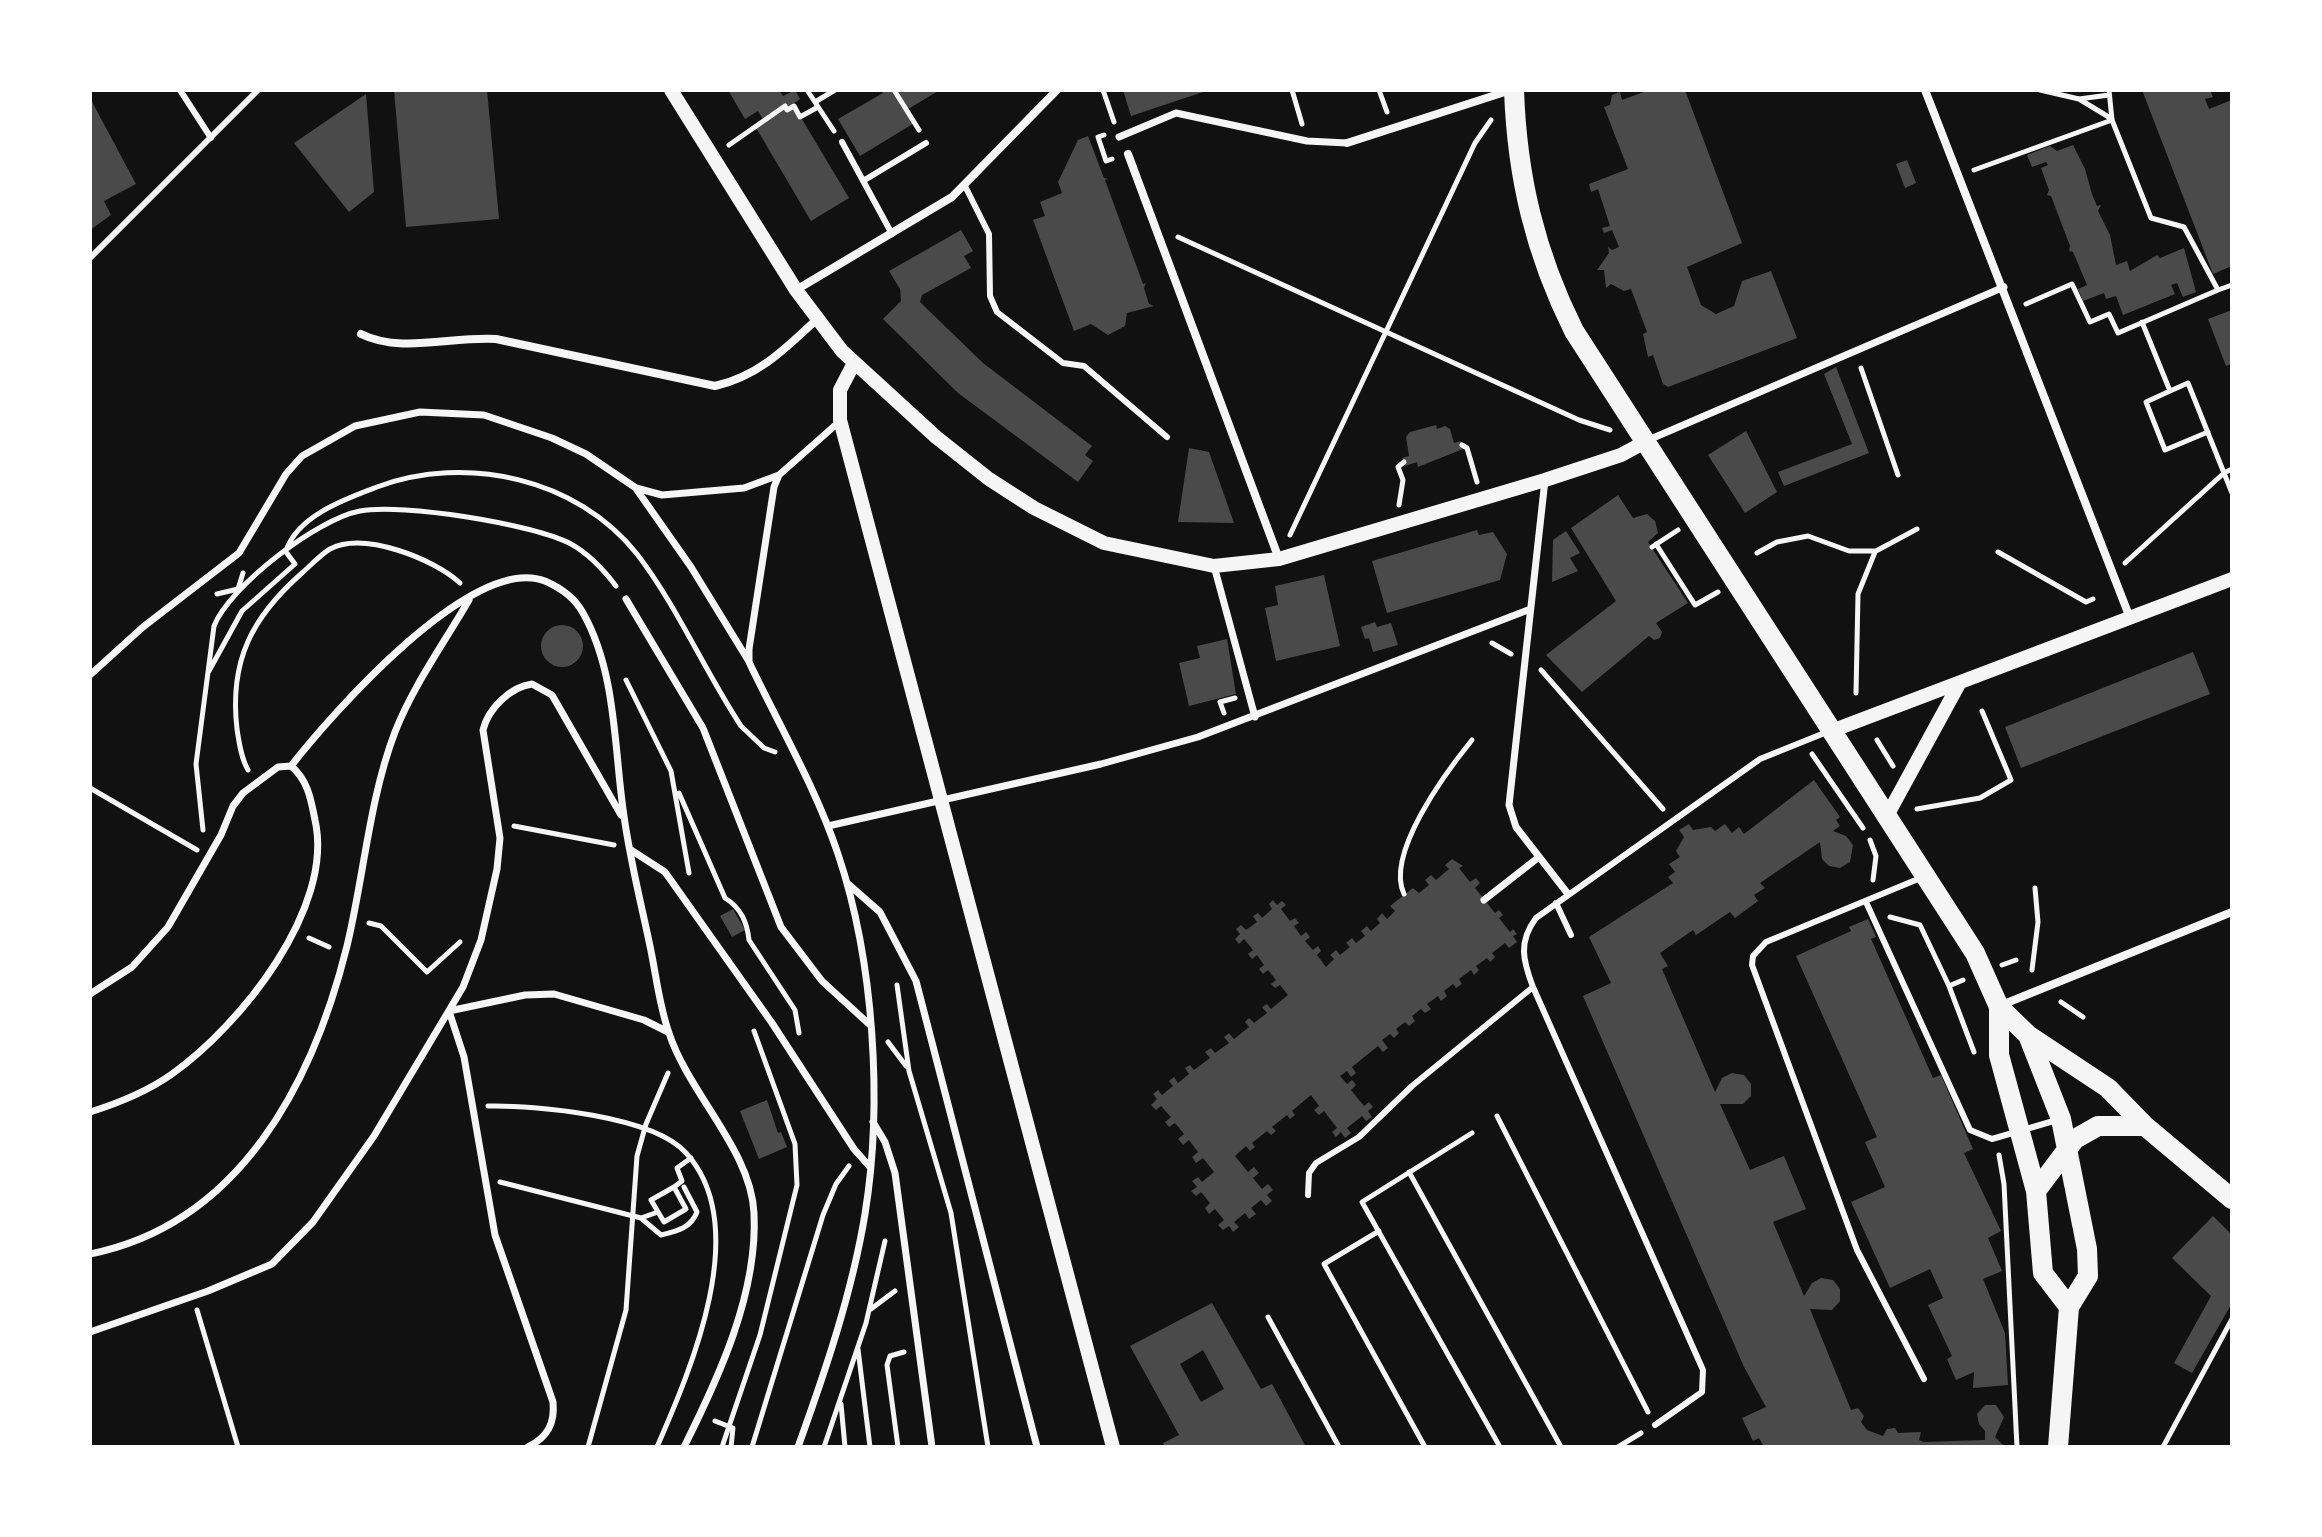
<!DOCTYPE html>
<style>
body{margin:0}
#map{position:relative;width:2322px;height:1537px;overflow:hidden;background:#111;font-family:"Exo 2",sans-serif}
canvas{display:block}
.frame{position:absolute;inset:0;border:92px solid #fff;pointer-events:none}
</style>
<div id="map">
<canvas width="2322" height="1537"></canvas>
<div class="frame"></div>
</div>
<script>
const ctx = document.querySelector('canvas').getContext('2d');
ctx.lineJoin = 'round';
function fill(path, color) { ctx.fillStyle = color; ctx.fill(path, 'evenodd'); }
function trace(path, color, width, dash) { ctx.strokeStyle = color; ctx.lineWidth = width; ctx.lineCap = dash ? 'butt' : 'round'; ctx.setLineDash(dash || []); ctx.stroke(path); }
fill(new Path2D(`
 M394 90H487L499 219 406 227Z
 M728 90H779L783 96 795 90 800 99 793 104 849 198 811 221 755 126 764 121 758 111 745 119Z
 M881 90H940L908 109 916 122 860 156 838 119 883 93Z
 M1123 90H1206V91L1131 116Z
 M1649 90H1685L1742 243 1687 267 1701 305 1716 314 1734 306 1742 281 1771 271 1797 338 1668 387 1663 384 1653 355 1648 357 1643 334 1647 332 1631 289 1624 291 1611 284 1606 288 1604 270H1597L1609 253 1608 247 1612 250 1619 247 1612 230 1604 233 1602 228 1610 226 1598 189 1591 192 1589 184 1628 169 1604 107 1610 105 1612 95 1620 92 1622 100Z
 M2142 90H2210L2213 97 2205 99 2209 109 2232 100V266L2213 274Z
 M366 94 374 192 349 212 294 143Z
 M90 98 136 184 104 201 111 215 90 230Z
 M1088 136 1104 178 1108 179 1105 180 1143 284 1146 283 1144 288 1149 304 1154 306 1127 313 1125 326 1108 335 1091 324 1074 331 1033 220 1045 216 1040 202 1062 193 1058 182 1078 140Z
 M2073 145 2085 169 2092 194 2097 206 2101 205 2098 211 2110 235 2116 265 2127 261 2130 271 2157 255 2160 258 2184 248 2196 292 2183 297 2177 283 2171 285 2175 294 2123 315 2116 296 2106 299 2104 293 2083 301 2078 289 2087 285 2073 252 2069 251 2070 246 2051 196 2047 195 2049 190 2041 168 2048 165 2046 162 2032 167 2027 155 2050 146 2057 151Z
 M1907 160 1916 183 1905 188 1896 164Z
 M961 230 973 251 964 256 971 268 922 295 920 302 983 363 1092 446 1085 455 1093 461 1078 482 958 393 883 319 901 301 900 289 889 271Z
 M2232 310V364L2226 366 2208 319Z
 M1836 367 1869 453 1784 486 1778 472 1852 444 1824 374Z
 M1436 425 1437 429 1445 426 1450 429 1454 443 1461 441 1463 449 1418 467 1417 462 1405 466 1402 458 1409 456 1406 437 1410 432Z
 M1746 431 1777 492 1745 513 1708 455Z
 M1189 448 1209 452 1234 523 1178 522Z
 M1618 495 1633 518 1647 514 1655 521 1658 533 1648 542 1688 603 1656 623 1662 632 1660 638 1654 640 1649 636 1582 692 1546 655 1616 601 1571 528Z
 M1477 530 1479 535 1493 532 1507 554 1500 580 1387 613 1372 561Z
 M1566 531 1580 553 1570 558 1578 571 1552 582 1553 540Z
 M1324 575 1340 646 1276 661 1265 608 1278 605 1275 586Z
 M1375 622 1377 627 1391 623 1398 645 1373 652 1369 638 1365 639 1361 627Z
 M541 646a21 21 0 1 1 42 0a21 21 0 1 1-42 0Z
 M1227 639 1236 694 1189 706 1179 663 1200 658 1197 646Z
 M2193 652 2210 694 2021 768 2005 727Z
 M1814 780 1840 817 1836 820 1840 826 1833 831 1846 836 1853 845 1850 862 1840 868 1829 866 1822 859 1820 842 1760 883 1765 888 1754 895 1758 901 1735 918 1730 912 1696 935 1693 930 1660 953 1668 966 1662 969 1715 1092 1722 1078 1732 1073 1744 1075 1751 1084V1096L1743 1104H1720L1750 1170 1784 1156 1806 1209 1773 1222 1804 1296 1812 1283 1821 1278 1833 1280 1840 1289V1301L1832 1310 1810 1309 1851 1410 1858 1408 1864 1416 1861 1422 1867 1430 1883 1436 1887 1429 1895 1428 1898 1433 1921 1432 1919 1440 1924 1442 1985 1440V1431L1979 1424 1977 1414 1985 1405H1996L2004 1417 1995 1437 2005 1447H1764L1759 1438 1753 1441 1742 1418 1766 1407 1744 1367 1583 996 1611 983 1589 937 1673 883 1668 877 1675 872 1669 864 1680 857 1676 851 1684 837 1679 830 1689 824 1693 830 1711 827 1715 831 1725 824 1732 833 1739 827 1744 834Z
 M1452 859 1463 866 1459 868 1470 882 1476 878 1480 883 1475 888 1495 913 1499 910 1503 915 1499 918 1510 932 1513 929 1517 934 1513 936 1517 942 1509 948 1505 943 1492 953 1495 957 1490 962 1487 958 1476 966 1479 970 1474 975 1471 970 1459 979 1462 984 1456 988 1453 984 1444 991 1447 996 1441 1001 1438 996 1427 1004 1431 1009 1425 1013 1421 1009 1412 1016 1415 1021 1409 1026 1405 1022 1396 1029 1399 1033 1394 1038 1390 1034 1382 1040 1388 1048 1383 1052 1378 1046 1352 1067 1356 1073 1351 1077 1347 1071 1340 1076 1347 1084 1352 1080 1356 1085 1351 1090 1364 1106 1369 1102 1373 1107 1368 1111 1372 1117 1366 1121 1362 1116 1347 1128 1351 1133 1345 1138 1341 1132 1336 1137 1332 1132 1337 1128 1324 1111 1319 1115 1314 1110 1319 1106 1311 1095 1292 1111 1295 1115 1290 1119 1287 1115 1272 1127 1276 1131 1271 1135 1267 1131 1252 1143 1255 1147 1250 1151 1246 1146 1235 1156 1248 1172 1254 1167 1259 1173 1253 1178 1262 1189 1268 1184 1273 1190 1267 1195 1272 1201 1266 1206 1261 1200 1251 1208 1256 1214 1249 1219 1245 1213 1234 1222 1239 1227 1233 1232 1229 1226 1223 1230 1218 1225 1224 1220 1215 1209 1209 1214 1205 1208 1210 1203 1201 1192 1196 1196 1191 1191 1197 1187 1192 1181 1198 1177 1202 1182 1214 1172 1203 1158 1196 1163 1192 1157 1198 1152 1189 1140 1183 1145 1178 1139 1184 1134 1175 1123 1169 1127 1165 1122 1171 1117 1161 1106 1156 1110 1151 1105 1157 1099 1153 1094 1158 1090 1162 1095 1173 1086 1169 1081 1174 1077 1178 1083 1189 1074 1185 1068 1190 1065 1194 1070 1210 1058 1205 1052 1211 1048 1215 1053 1229 1043 1224 1037 1229 1033 1234 1039 1249 1027 1245 1022 1249 1018 1254 1023 1267 1013 1262 1007 1267 1004 1271 1009 1288 995 1280 985 1275 988 1271 984 1276 980 1268 970 1263 974 1259 969 1264 965 1257 955 1252 959 1248 954 1253 950 1244 939 1239 944 1235 939 1240 934 1236 929 1241 925 1246 930 1257 922 1253 916 1258 913 1262 918 1272 909 1269 904 1273 900 1277 905 1282 901 1286 905 1281 909 1290 921 1295 918 1299 923 1294 926 1301 936 1306 932 1310 937 1305 941 1313 950 1318 946 1321 951 1317 955 1326 967 1334 959 1330 955 1336 950 1340 955 1350 947 1346 943 1352 938 1356 943 1365 936 1361 931 1367 926 1371 931 1380 923 1377 919 1382 913 1387 919 1395 911 1390 906 1413 888 1419 893 1429 885 1425 880 1431 875 1436 880 1449 869 1445 865Z
 M733 909 745 930 732 937 720 916Z
 M1868 919 1876 937 1871 939 1933 1078 1941 1075 1973 1149 1964 1153 2001 1231 1988 1238 2002 1271 1983 1279 2005 1333 2008 1385 1973 1388 1974 1372 1956 1380 1947 1359 1952 1356 1928 1305 1943 1298 1930 1269 1890 1288 1851 1202 1885 1187 1865 1142 1877 1137 1796 956 1851 931 1849 927Z
 M767 1100 778 1133 781 1132 787 1147 759 1159 740 1111Z
 M2213 1216 2232 1235V1303L2192 1373 2174 1363 2211 1296 2172 1258Z
 M1212 1303 1261 1389 1272 1384 1306 1447H1165L1163 1443 1179 1435 1130 1346ZM1203 1350 1224 1389 1201 1402 1180 1364Z`), '#4a4a4a');
trace(new Path2D(`
 M807 90 834 131
 M894 90 919 130
 M1103 90 1114 122
 M1292 90 1302 124
 M1379 90 1387 112
 M2040 90 2079 99 2109 95
 M2109 90 2112 120 2151 218 2184 227 2218 290 2232 285
 M2079 99 2112 119
 M815 102 835 90
 M1104 135 1098 137 1106 161 1112 159
 M729 145 785 106 787 110 794 106 800 117 818 107
 M1974 170 2112 120
 M1178 237 1579 420 1610 430
 M2026 304 2072 284 2090 322 2109 314 2118 333 2218 290
 M2142 322 2170 391 2188 383 2232 493
 M1861 368 1898 475
 M2170 391 2146 402 2165 450 2208 432
 M1462 445 1467 448 1477 482
 M1399 505 1403 480 1398 467 1404 462
 M1290 535 1475 143 1491 120
 M1656 544 1695 605 1718 592
 M1652 547 1678 530
 M286 551C297 516 345 499 377 487 466 454 577 478 637 554 677 606 704 670 741 726L764 748 775 752
 M1998 552 2086 602 2093 599
 M1757 553 1777 542 1808 536 1849 551H1876L1917 529
 M2125 563 2224 473 2232 469
 M217 594 238 589 243 573
 M1492 643 1511 654
 M1541 670 1663 809
 M209 671 242 611 295 564 286 552
 M626 680 671 771 689 873
 M1856 693 1858 594 1875 552
 M1224 713 1220 702 1235 698
 M1877 740 1893 766
 M1812 754 1863 828
 M248 770C241 758 239 742 237 729 229 661 252 617 302 573 310 566 320 555 330 549 364 531 434 559 460 583
 M90 788 197 850
 M679 793 725 898C741 908 747 922 749 940L795 1010 799 1033
 M1917 809 1980 798 2011 780 1982 711
 M514 826 614 845
 M203 830 196 764 214 626C230 586 317 519 360 511 401 503 534 524 571 544 589 554 603 569 616 586
 M1870 840 1876 856 1873 880
 M1404 894C1385 854 1446 772 1472 740
 M1890 917 1920 925 1949 986 1963 980
 M369 923 381 926 427 972 460 942
 M309 938 329 947
 M2002 965 2016 960
 M2032 970 2038 922 2035 888
 M897 985 909 1071 951 1213 988 1447
 M1949 986 1974 1052
 M2061 1002 2083 1017
 M888 1042 906 1066
 M488 1106C535 1105 654 1116 686 1153 753 1226 691 1369 657 1447
 M1497 1116 1648 1412
 M1472 1133 1362 1202 1500 1447
 M1999 1155 2004 1184 2017 1447
 M1409 1172 1561 1447
 M500 1182 641 1218 658 1212
 M674 1187 686 1209 664 1222 651 1200Z
 M674 1187 682 1181 677 1168 691 1158
 M642 1219 661 1235C677 1231 691 1228 697 1212L684 1187
 M1379 1231 1324 1264 1425 1447
 M871 1309 895 1291
 M197 1310 238 1447
 M1268 1317 1339 1447
 M858 1349 870 1447
 M841 1404 845 1447
 M715 1421 733 1428 731 1447
 M588 1447 626 1310 637 1156 646 1124 668 1073
 M722 1447 760 1335 797 1185 795 1144 754 1031
 M752 1447 823 1215 836 1184 849 1166
 M824 1447 866 1323 885 1241
 M898 1447 887 1365 890 1356 904 1352
 M1618 1447 1641 1433
 M2163 1447 2232 1319`), '#f5f5f5', 5);
trace(new Path2D(`
 M180 90 211 138
 M842 142 892 234
 M863 181 926 143
 M965 186 989 234 990 296 997 312 1063 363 1084 366 1167 437
 M90 258 258 90
 M1923 877 1766 942 1753 956 1752 965 1857 1250 1924 1379
 M1866 902 1970 1130 1992 1139 2057 1120
 M1556 903 1571 935
 M1533 987 1703 1370 1702 1392 1655 1425
 M1308 1195 1309 1173 1316 1163 1359 1137 1412 1086 1533 987C1523 961 1518 942 1536 918L1760 759 1827 732`), '#f5f5f5', 6);
trace(new Path2D(`
 M1119 137 1176 113 1307 141 1347 143
 M1646 441 2004 287
 M1545 480 1509 805 1516 827 1568 894
 M637 490 691 567 748 660
 M1214 566 1255 717
 M626 599 703 728 781 927 822 981 870 1025
 M90 675 143 627 239 553 286 474 302 456 355 426 420 412 484 415 552 438 586 454 636 488 662 495 744 488 779 475
 M828 826 1101 764 1198 737 1528 610
 M631 850 665 872 772 1023 854 1149 870 1167
 M847 883 880 912 916 981 1037 1447
 M1484 900 1539 857
 M90 994 132 967 168 927 221 835 233 806 243 793 278 767 291 766C332 714 472 553 545 581 561 588 575 598 583 613 617 673 614 751 624 816 630 860 641 903 650 946 656 974 659 1005 669 1033 689 1094 751 1150 754 1213 758 1293 719 1377 684 1447
 M90 1112C119 1103 148 1091 172 1074 240 1026 335 908 315 820 311 800 308 780 291 766
 M873 1122 885 1142 895 1173 932 1447
 M90 1254C240 1224 313 1083 347 946 364 876 369 800 395 732 413 686 444 643 469 600
 M90 1332 208 1291 272 1264 313 1222 374 1136 463 987 481 940 497 869 500 838 483 730C488 709 510 687 532 684L552 695 621 815
 M528 1447C548 1437 555 1423 553 1402L495 1235 464 1057 449 1011 525 995 554 994 644 1020 668 1032
 M798 1447C825 1372 852 1293 865 1214 883 1103 874 961 838 854 816 788 779 725 749 662V649L774 487 779 475 840 421`), '#f5f5f5', 7);
trace(new Path2D(`
 M1925 90 2130 618
 M1347 143 1511 90
 M1128 154 1279 559
 M796 290 952 197 1057 90
 M361 334C401 354 452 336 496 339L715 386C758 376 784 350 816 320
 M1999 1006 2232 912`), '#f5f5f5', 8);
trace(new Path2D(`
 M671 90 796 290 842 351 936 437 989 479 1034 508 1104 543 1214 566 1279 559 1545 480 1621 455 1645 442
 M854 363 840 390V420L1113 1447
 M1834 730 2232 579
 M1888 814 1959 684`), '#f5f5f5', 14);
trace(new Path2D(`
 M1514 90C1517 177 1535 253 1574 331L1975 953 1999 1007V1055L2036 1191 2043 1273 2069 1307
 M1999 1007 2028 1035 2108 1088 2145 1126 2232 1199
 M2028 1035 2061 1119 2087 1249 2088 1276 2069 1307 2058 1447
 M2036 1191 2075 1139 2098 1126H2145`), '#f5f5f5', 20);
</script>
